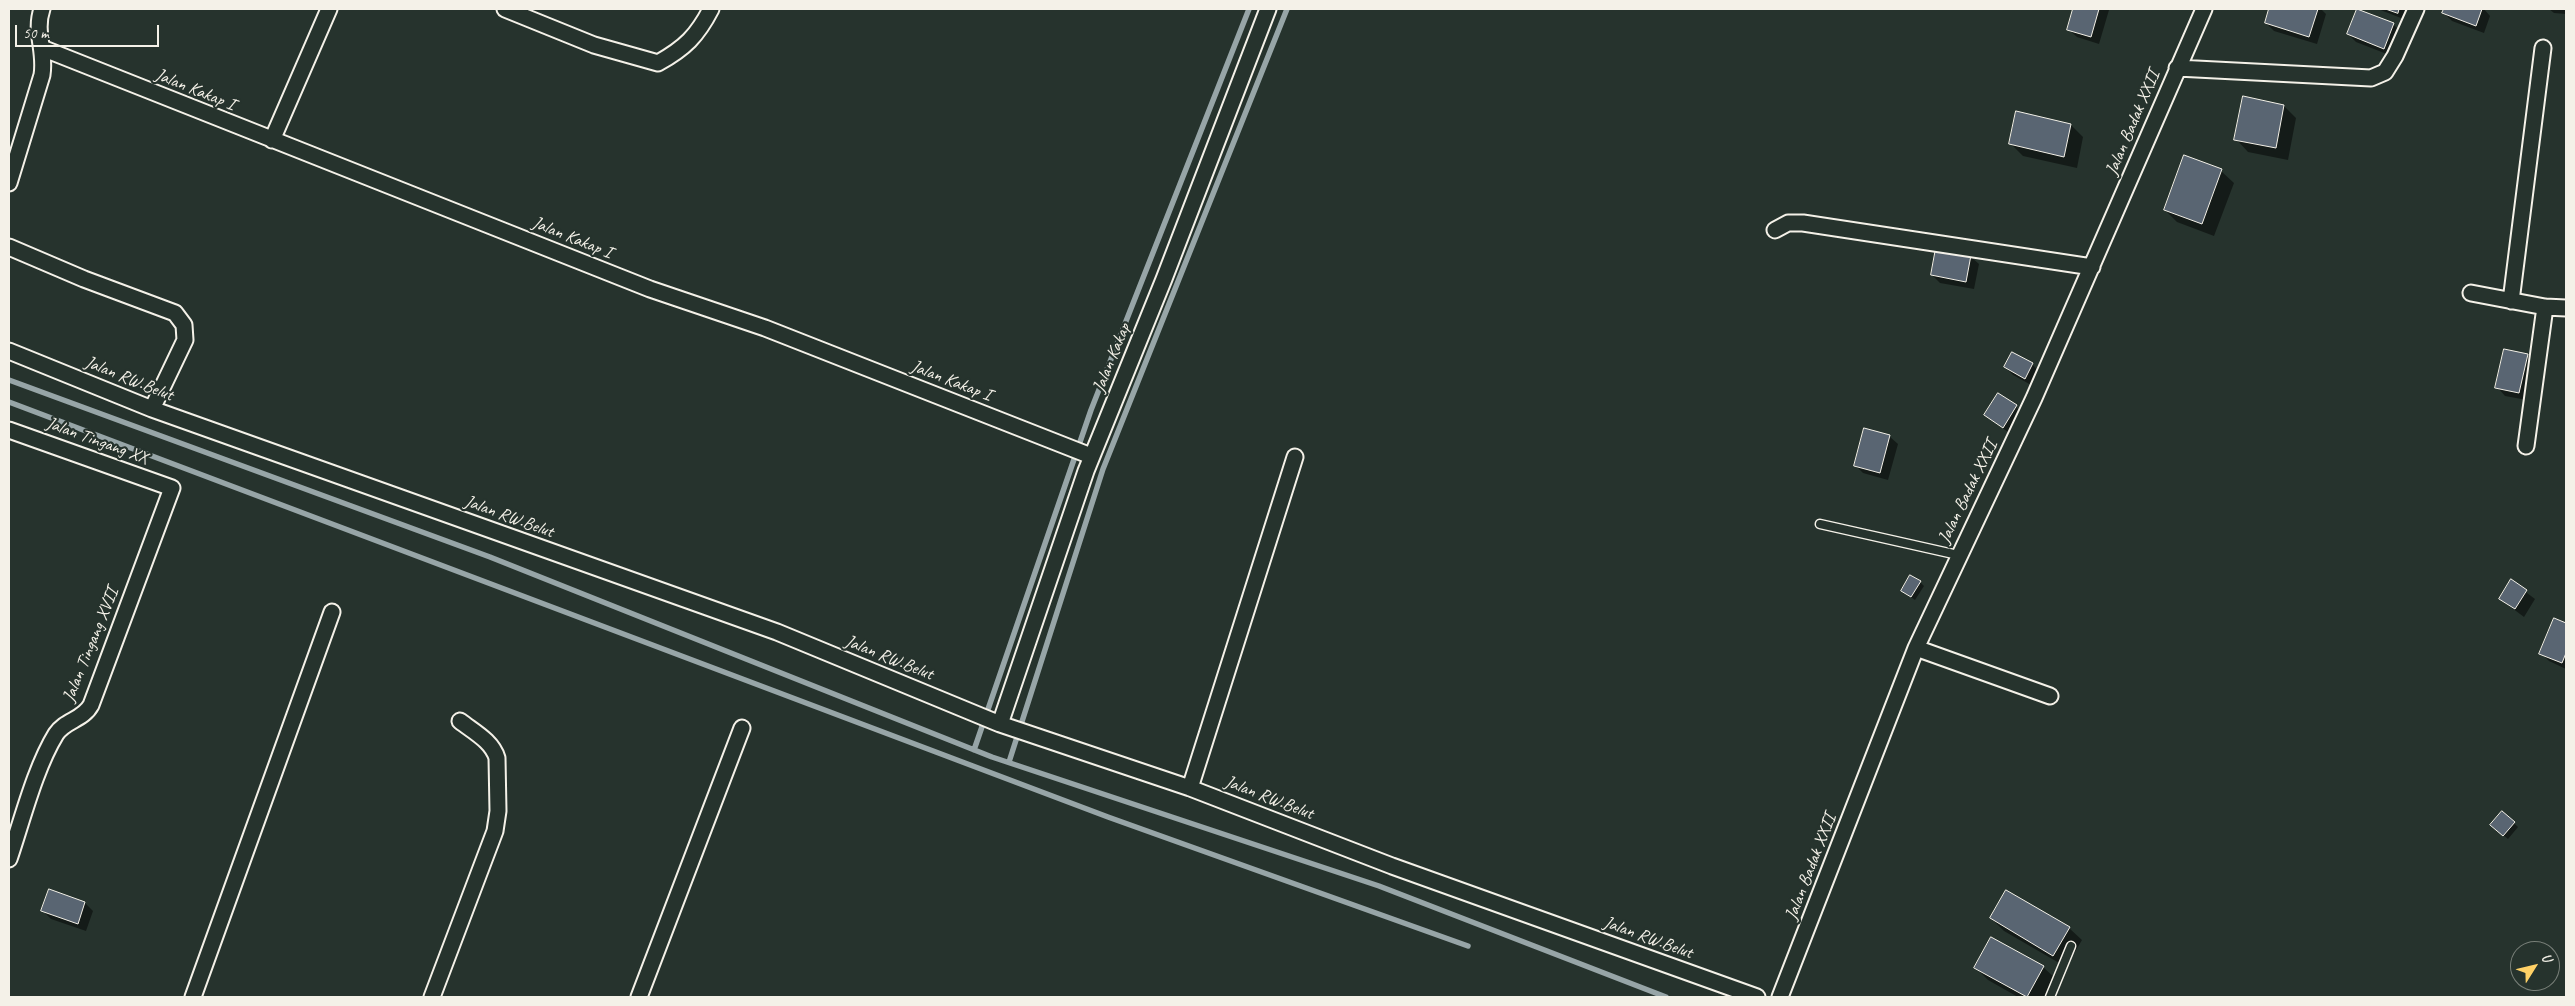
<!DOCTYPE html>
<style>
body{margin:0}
#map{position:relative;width:2575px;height:1006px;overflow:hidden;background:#26332d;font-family:Caveat,sans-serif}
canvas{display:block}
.frame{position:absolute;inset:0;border:10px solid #f4f1e8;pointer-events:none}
.north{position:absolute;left:2510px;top:941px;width:50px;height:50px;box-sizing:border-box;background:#26332d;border:1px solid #787f78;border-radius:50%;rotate:54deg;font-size:14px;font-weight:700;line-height:20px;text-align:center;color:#f4f1e8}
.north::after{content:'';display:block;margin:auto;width:18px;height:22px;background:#ffd166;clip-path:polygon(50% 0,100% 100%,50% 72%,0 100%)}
.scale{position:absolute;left:15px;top:25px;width:144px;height:22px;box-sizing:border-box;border:2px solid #f4f1e8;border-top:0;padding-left:6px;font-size:15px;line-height:18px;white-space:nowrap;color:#f4f1e8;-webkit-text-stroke:4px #26332d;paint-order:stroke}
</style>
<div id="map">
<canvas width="2575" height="1006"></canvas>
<div class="frame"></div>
<div class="north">U</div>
<div class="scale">50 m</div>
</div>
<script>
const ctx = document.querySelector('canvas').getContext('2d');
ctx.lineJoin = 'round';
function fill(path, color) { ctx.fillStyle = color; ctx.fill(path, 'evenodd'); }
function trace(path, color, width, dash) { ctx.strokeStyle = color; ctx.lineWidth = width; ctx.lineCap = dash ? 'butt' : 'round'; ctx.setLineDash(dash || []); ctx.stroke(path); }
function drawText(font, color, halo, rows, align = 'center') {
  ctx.font = font + ' Caveat,sans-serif'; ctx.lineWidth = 4.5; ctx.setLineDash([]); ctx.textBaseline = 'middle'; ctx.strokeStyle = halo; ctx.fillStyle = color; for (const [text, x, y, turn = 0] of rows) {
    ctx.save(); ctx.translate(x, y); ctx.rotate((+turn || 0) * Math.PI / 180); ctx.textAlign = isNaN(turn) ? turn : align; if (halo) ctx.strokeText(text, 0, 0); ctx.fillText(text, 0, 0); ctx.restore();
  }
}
fill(new Path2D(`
 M2074 9 2109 10 2099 44 2077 37 2068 29Z
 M2270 9H2321L2326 14 2317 44 2274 31 2266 23Z
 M2378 9H2410L2406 20Z
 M2445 9H2484L2490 16 2484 33 2452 21 2444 13Z
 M2549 9H2566V14L2554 13Z
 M2393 24 2402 33 2392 56 2356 42 2348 34Z
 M2284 106 2296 118 2288 160 2248 152 2236 139Z
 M2017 113 2071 125 2083 137 2077 168 2023 156 2010 143Z
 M2221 171 2234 183 2214 236 2177 222 2165 210Z
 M1970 256 1979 264 1974 289 1940 283 1932 275Z
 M2527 355 2535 363 2527 400 2505 396 2497 387Z
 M2032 364 2040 373 2033 386 2013 375 2005 367Z
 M1998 394 2025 414 2012 435 1985 415Z
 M1889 436 1898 444 1888 480 1863 473 1855 465Z
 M2511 581 2535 599 2524 617 2500 599Z
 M1920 582 1924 586 1915 600 1902 591Z
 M2555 619 2566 624V669L2549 661 2541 653Z
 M2502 812 2518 827 2508 839 2495 828Z
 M2007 892 2069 928 2082 940 2066 967 2004 931 1991 918Z
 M85 903 93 911 86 931 51 919 43 911Z
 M2043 967 2056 979 2046 997H2018L1988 980 1976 968Z`), '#0007');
trace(new Path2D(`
 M9 380 490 557 992 757 1379 886 1666 997
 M9 402 1108 817 1468 946
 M974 750 1091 410 1249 9
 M1009 762 1103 469 1287 9`), '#97a5a7', 5.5);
const building = new Path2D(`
 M2073 9H2099L2091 37 2067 30Z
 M2269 9H2318L2309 37 2265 23Z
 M2357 9 2394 23 2384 49 2347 34Z
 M2386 9H2399L2398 13Z
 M2444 9H2482L2476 26 2442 13Z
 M2243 96 2284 105 2276 148 2234 140Z
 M2016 111 2071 124 2064 157 2009 144Z
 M2184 155 2222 169 2202 224 2164 210Z
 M1936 248 1971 255 1966 282 1931 275Z
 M2504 349 2528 354 2519 393 2495 388Z
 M2012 352 2033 363 2025 379 2004 367Z
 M1998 393 2017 405 2003 428 1984 415Z
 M1864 428 1890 435 1880 473 1854 466Z
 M1910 575 1921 581 1911 597 1901 591Z
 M2511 579 2527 590 2515 609 2499 599Z
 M2554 618 2566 623V653L2562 663 2539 654Z
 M2502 811 2515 822 2503 836 2490 825Z
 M49 889 85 902 78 924 41 911Z
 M2006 890 2070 927 2053 956 1990 918Z
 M1991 937 2044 966 2027 997 1974 968Z`);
fill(building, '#596572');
trace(building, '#f4f1e8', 1);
const service = new Path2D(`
 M1820 524 1958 555
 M2050 997 2071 946`);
const minor = new Path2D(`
 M505 9 594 45 658 63C685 48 697 36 711 9
 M42 48 650 289 765 328 1091 456
 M2177 68 2371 78 2385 72 2395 56 2416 9
 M272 140 329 9
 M9 183 42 75C46 51 34 32 42 9
 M1775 230 1788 223H1803L2092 267
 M9 247 84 279 175 313 184 325 185 340 152 409
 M2471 293 2545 307 2566 308
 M2511 301 2543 48
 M9 351 152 409 777 632 1000 724 1190 788 1392 866 1757 997
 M9 430 172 488 91 705C83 720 65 720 56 734 35 768 22 821 9 859
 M2526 446 2545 307
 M1916 648 2050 696
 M1000 724 1086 471 1164 279 1268 9
 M1190 788 1295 457
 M193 997 332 612
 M432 997 495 831 498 811 497 758C492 741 474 732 460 721
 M639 997 742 728
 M1780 997 1916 648 2034 398 2204 9`);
trace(service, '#f4f1e8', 11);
trace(minor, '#f4f1e8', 19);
trace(service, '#26332d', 8);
trace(minor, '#26332d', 15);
drawText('18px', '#f4f1e8', '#26332d', [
 ["Jalan Kakap I",195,90,22],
 ["Jalan Badak XXII",2133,123,-67],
 ["Jalan Kakap I",572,238,22],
 ["Jalan Kakap",1112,358,-68],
 ["Jalan RW.Belut",129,379,22],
 ["Jalan Kakap I",951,381,21],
 ["Jalan Tingang XX",97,441,20],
 ["Jalan Badak XXII",1968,492,-64],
 ["Jalan RW.Belut",509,517,20],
 ["Jalan Tingang XVII",91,645,-68],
 ["Jalan RW.Belut",889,658,22],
 ["Jalan RW.Belut",1269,798,21],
 ["Jalan Badak XXII",1811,867,-69],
 ["Jalan RW.Belut",1648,938,20]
]);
</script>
